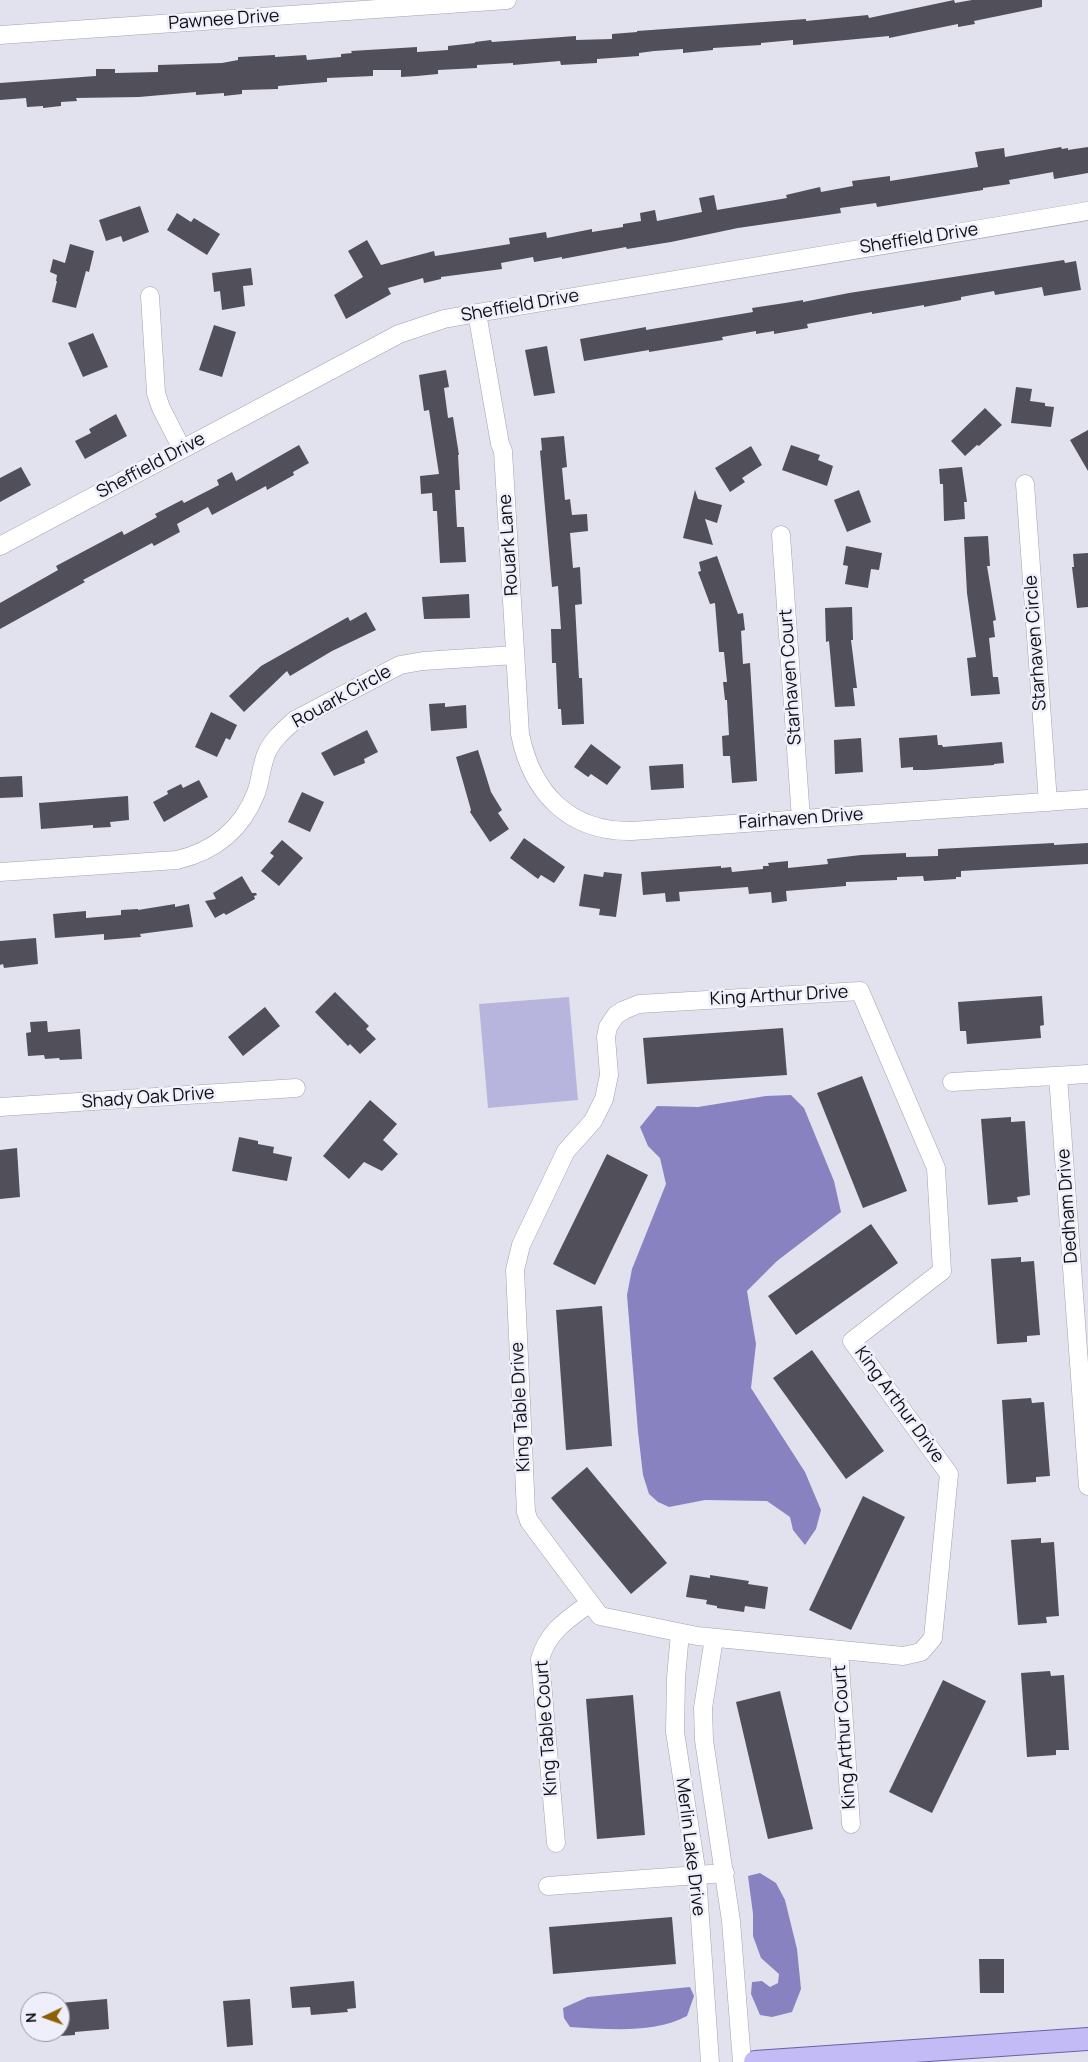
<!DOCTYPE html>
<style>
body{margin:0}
#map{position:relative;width:1088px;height:2062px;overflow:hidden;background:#e2e2ef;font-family:Manrope,sans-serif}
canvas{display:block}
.north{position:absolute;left:20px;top:1992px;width:50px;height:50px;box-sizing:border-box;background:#efeffc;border:1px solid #95959f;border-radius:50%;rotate:267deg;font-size:14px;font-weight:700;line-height:20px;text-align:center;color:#0f0f13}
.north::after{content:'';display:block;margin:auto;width:18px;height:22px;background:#8c6104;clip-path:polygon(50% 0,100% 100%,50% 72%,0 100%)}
</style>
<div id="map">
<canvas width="1088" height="2062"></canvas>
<div class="north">N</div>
</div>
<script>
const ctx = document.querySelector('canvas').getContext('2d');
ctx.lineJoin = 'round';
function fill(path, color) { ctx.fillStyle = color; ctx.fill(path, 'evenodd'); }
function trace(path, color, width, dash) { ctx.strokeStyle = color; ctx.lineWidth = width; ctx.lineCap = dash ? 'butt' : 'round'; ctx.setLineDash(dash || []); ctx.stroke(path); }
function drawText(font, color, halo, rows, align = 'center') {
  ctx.font = font + ' Manrope,sans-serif'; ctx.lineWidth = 5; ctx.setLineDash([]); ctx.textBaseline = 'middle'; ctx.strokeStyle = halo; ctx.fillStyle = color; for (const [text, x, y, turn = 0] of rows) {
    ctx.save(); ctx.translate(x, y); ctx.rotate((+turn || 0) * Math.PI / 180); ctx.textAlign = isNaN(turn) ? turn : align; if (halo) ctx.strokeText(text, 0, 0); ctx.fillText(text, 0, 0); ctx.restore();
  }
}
fill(new Path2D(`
 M569 997 578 1100 488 1108 479 1004Z`), '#b7b5de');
fill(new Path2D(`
 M791 1095 804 1108 834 1181 841 1212 777 1261 747 1291 756 1344 751 1388 805 1472 821 1510 816 1529 805 1545 793 1530 790 1517 767 1501 705 1500 669 1507 658 1502 649 1494 643 1475 638 1432 627 1295 632 1269 666 1184 660 1158 648 1146 640 1127 657 1106 698 1107 766 1096Z
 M760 1873 776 1883 785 1900 797 1949 801 1989 792 2012 772 2017 760 2015 751 1994 752 1982 762 1981 770 1987 778 1983 779 1974 761 1958 753 1936V1914L748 1876Z
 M690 1987 694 1996 687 2016C654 2034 607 2029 570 2027L564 2018 563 2008 588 1997Z`), '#8882c1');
fill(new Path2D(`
 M954 0 955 3 972 0H1042V7L974 21 975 24 958 27V24L889 38V36L793 45V40L761 43V45L713 48V50L683 53V49L654 51 639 53V56L597 59V63L561 65 560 61 513 65V63L477 65V68L438 70V74L417 76 401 77V70H373V76L327 78V82L278 86V89L242 90V94L224 96V93L196 95V92L139 97 76 98 77 101 61 102V106L43 108V106L27 107 26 98 0 100V83L96 76V69H115V73L158 72V65L222 63 238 60V57L275 55V57L306 55 307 60 341 57V54L352 53 351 51 417 47V52L448 50V46L475 43V42L491 40 492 42 576 36V40L612 39V34L637 32V31L806 19V21L868 15 869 18Z
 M1061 147 1062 149 1068 148V150L1088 147V173L1054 179 1053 172 1009 180 1010 184 983 188V190L877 207 876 203 840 208 841 213 738 228 671 242 627 249 626 247 562 259V257L534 262 533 257 501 263 502 269 441 277V279L424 283 423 278 388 288 391 294 346 319 334 295 363 277 348 251 367 240 381 265 434 251 435 256 510 244 509 238 546 232 547 238 592 229V232L623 227V224L641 221 640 213 655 210 657 221 702 212 699 198 714 195 717 210 787 198 786 195 820 187 821 192 853 186 852 181 890 176V181L978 167 975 152 1004 148 1005 157Z
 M140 206 149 232 123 242 121 236 106 241 99 220Z
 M177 213 191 222 194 218 220 234 207 255 167 230Z
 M70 244 94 251 89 272 86 271 76 308 52 302 57 281H56L57 275 50 272 53 259 65 263Z
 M1064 260 1065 263 1076 261 1081 290 1044 296 1042 287 995 295 994 291 961 297V300L924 307V305L872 314V312L807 324 808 328 774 334V331L756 334V331L722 337 723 340 649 352V350L584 361 580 339 646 327V330L753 312 752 308 785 303 803 300V302L849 293Z
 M251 268 253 285 243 286 245 306 222 310 220 291 214 292 212 273Z
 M214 325 236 332 222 377 199 370Z
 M93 333 108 367 83 377 68 343Z
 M547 346 555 393 534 396 525 350Z
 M446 370 449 387 444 388 448 418 453 417 459 455H458L460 490H455L457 527H464L466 562 440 563 437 511H433L432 493 421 494 420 476 439 474 429 410 424 411 419 375Z
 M1016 387 1032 389 1030 401 1045 403V406L1054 407 1051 427 1011 423Z
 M985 408 1002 425 979 446 977 445 965 456 951 441Z
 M116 414 127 436 85 459 75 441 91 433 89 429Z
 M1088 430V471L1070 440Z
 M564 436 567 467 562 468 565 500 570 499 572 515 587 514 588 531 570 533 573 568 580 567 582 604 575 605 579 678H582L584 724 562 725 561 709H558L556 663H552L551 629H561L558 586 552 587 540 451 542 450 541 438Z
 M299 445 309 463 293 472 294 475 267 490 266 486 212 515 208 507 177 524 180 532 154 546 152 543 83 580 85 582 0 629V603L58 570 56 566 122 531 124 535 157 517 155 514 182 500 184 503 219 485 217 480 232 472 236 481Z
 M791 445 820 455 818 460 833 466 827 486 782 470Z
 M751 446 762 465 742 478 745 482 730 492 715 468Z
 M21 467 31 485 0 502V478Z
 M962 467 967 502H964L965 519 944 521 943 484H940L939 469Z
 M695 490 698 499 722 505 717 523 705 519 713 545 683 538Z
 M859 490 871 522 847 532 834 500Z
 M988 536 990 566H987L996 620 993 621 995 637 989 638 993 677H998L1000 694 971 696 967 658 976 657 967 593 964 537Z
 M846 546 882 553 879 570 871 569 868 588 845 584 848 566 843 565Z
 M1088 553V607L1077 608 1072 567H1074L1073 554Z
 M717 556 738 614 743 613 745 630 741 631 743 664 750 663 757 781 732 783 730 756H723L722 736 729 735 727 700H725L723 682H727L724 652H719L715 603 710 604 698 572 701 571 699 562Z
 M469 594 470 618 424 619 422 597Z
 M852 607 853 640H851L857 688H853L855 706 835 707 829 641 826 642 825 608Z
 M366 612 376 630 332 651 290 676 287 671 244 712 229 696 261 666 348 617 350 621Z
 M445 703V707L466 705 467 728 431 731 429 704Z
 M211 712 237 725 230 740 226 738 217 757 195 747Z
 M367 730 378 752 364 759 365 763 334 776 321 753Z
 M937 735 938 745H942L943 747 1002 742 1004 763 994 764V765L926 770H913V767L901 768 899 738Z
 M861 738 863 772 835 774 834 740Z
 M591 744 621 767 607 785 591 774 588 777 574 767Z
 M478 750 491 792 502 810 498 813 509 829 490 842 470 812 471 810 456 757Z
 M683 764 684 788 651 790 649 766Z
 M22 776 23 797 0 798V777Z
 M199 780 208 797 164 822 153 802 168 794 167 791 181 784 183 788Z
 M302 792 324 802 310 832 288 822Z
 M128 796 129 820 110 822 111 827 93 828V825L41 829 39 803Z
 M524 838 565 867 554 883 541 875 538 879 510 858Z
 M282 840 303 858 279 886 261 871 274 856 270 853Z
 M1054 843V845L1088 843V864L961 871V877H956V879L924 881 923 876 897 877V880L846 882V886L786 891 787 901 772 903 771 892 749 894 748 887 679 892 680 901 666 902 665 893 643 895 641 872 721 866V868L731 867 732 872 763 869V866H769L768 863 788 861V868L828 864 827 859 861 855 906 853V857L938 856V849Z
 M604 872 622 874 616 917 599 915 600 909 579 906 584 874 603 877Z
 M242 876 252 893H256L257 895 254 896 255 899 226 915 224 913 215 918 205 901 216 899 213 893Z
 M175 904V907L189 904 193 927 140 934 141 937 104 940V934L55 938 53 914 86 911V918L121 915V910L138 909V910Z
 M36 938 38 964 4 968 3 964 0 965V941Z
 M335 992 369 1026 366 1029 376 1039 360 1054 350 1044 348 1046 315 1012Z
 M1042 996 1044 1025 1040 1026 1041 1038 967 1044 966 1031H960L958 1002Z
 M265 1007 280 1026 243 1056 228 1037Z
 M47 1021 48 1032 80 1029 82 1059 60 1060 59 1058 45 1059 44 1055 28 1056 26 1033 31 1032 30 1022Z
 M783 1028 787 1075 647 1084 643 1038Z
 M862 1076 907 1191 863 1208 817 1093Z
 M370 1100 397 1124 383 1140 398 1154 382 1171 364 1162 349 1179 323 1156Z
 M1011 1117V1122L1025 1121 1030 1195 1017 1197 1018 1202 988 1205 981 1119Z
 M239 1137 258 1141V1144L274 1147 273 1153 292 1157 287 1181 232 1171Z
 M17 1148 20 1197 0 1199V1150Z
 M607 1154 648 1175 595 1285 553 1264Z
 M871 1224 898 1263 796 1335 768 1296Z
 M1021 1257V1262L1034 1261 1040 1335 1027 1336V1342L997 1344 991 1259Z
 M602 1306 612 1446 566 1450 556 1310Z
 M812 1350 884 1451 846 1479 773 1378Z
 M1031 1398 1032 1403 1044 1402 1050 1476 1036 1477V1482L1007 1484 1002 1400Z
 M587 1467 667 1563 631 1594 551 1498Z
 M863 1496 905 1517 851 1630 809 1610Z
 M1041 1538V1543L1054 1542 1059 1616 1046 1617 1047 1623 1018 1625 1011 1540Z
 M690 1575 710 1578V1575L749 1581 748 1584 768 1587 765 1609 745 1606 744 1612 717 1608V1606L706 1604 707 1600 686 1597Z
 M1050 1671 1051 1676 1064 1675 1069 1750H1056V1755L1027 1757 1021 1673Z
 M943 1680 986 1701 932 1813 889 1792Z
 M780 1691 813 1829 768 1839 736 1702Z
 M633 1695 645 1835 597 1839 586 1699Z
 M672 1917 676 1964 553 1974 549 1927Z
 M979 1959H1004V1993H980Z
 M354 1981 356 2008 347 2009 348 2012 311 2015 310 2007 292 2008 290 1987Z
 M107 1999 109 2029 75 2032V2035L60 2036V2003Z
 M250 1999 253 2045 227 2047 223 2001Z`), '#504f5a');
const minor = new Path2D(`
 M0 35 507 0
 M150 296 156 393 161 408 182 449
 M477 313 500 444 503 451 520 734C532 793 569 832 632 831L1088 799
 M1025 484 1048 802
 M781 535 801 819
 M0 546 399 334 444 319 477 313 1088 211
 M0 872 177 860C215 851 242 829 256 793 261 780 261 765 267 752 273 739 285 729 295 720L400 665 423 661 515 655
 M860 991 936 1168 942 1271 852 1341 949 1474 933 1638 921 1652 903 1656 697 1636 600 1616 529 1521 526 1512 515 1270 521 1245 566 1151 593 1121 604 1099 609 1075 606 1037 608 1027 616 1015 624 1010 639 1004Z
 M1058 1076 1088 1486
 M952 1082 1088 1074
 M0 1107 296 1088
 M680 1633 676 1678 675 1732 697 1875 710 2062
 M714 1638 703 1708 704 1740 731 1921 742 2062
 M839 1650 851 1824
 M556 1843 540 1659C548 1631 568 1619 590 1603
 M548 1886 725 1873`);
const major = new Path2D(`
 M755 2062 1088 2039`);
trace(minor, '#a3a2af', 19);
trace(major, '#6961a3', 24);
trace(minor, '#fff', 18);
trace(major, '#c2bbf6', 22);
drawText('18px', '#0f0f13', '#efeffc', [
 ["Pawnee Drive",224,20,-4],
 ["Sheffield Drive",919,239,-9],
 ["Sheffield Drive",520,306,-10],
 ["Sheffield Drive",151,466,-28],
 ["Rouark Lane",509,545,-94],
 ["Starhaven Circle",1036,643,-94],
 ["Starhaven Court",791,677,-94],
 ["Rouark Circle",342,697,-29],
 ["Fairhaven Drive",801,819,-4],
 ["King Arthur Drive",779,996,-3],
 ["Shady Oak Drive",148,1098,-4],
 ["Dedham Drive",1068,1206,-94],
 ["King Arthur Drive",899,1405,54],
 ["King Table Drive",521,1407,-93],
 ["King Table Court",547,1728,-94],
 ["King Arthur Court",845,1737,-94],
 ["Merlin Lake Drive",690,1847,83]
]);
</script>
